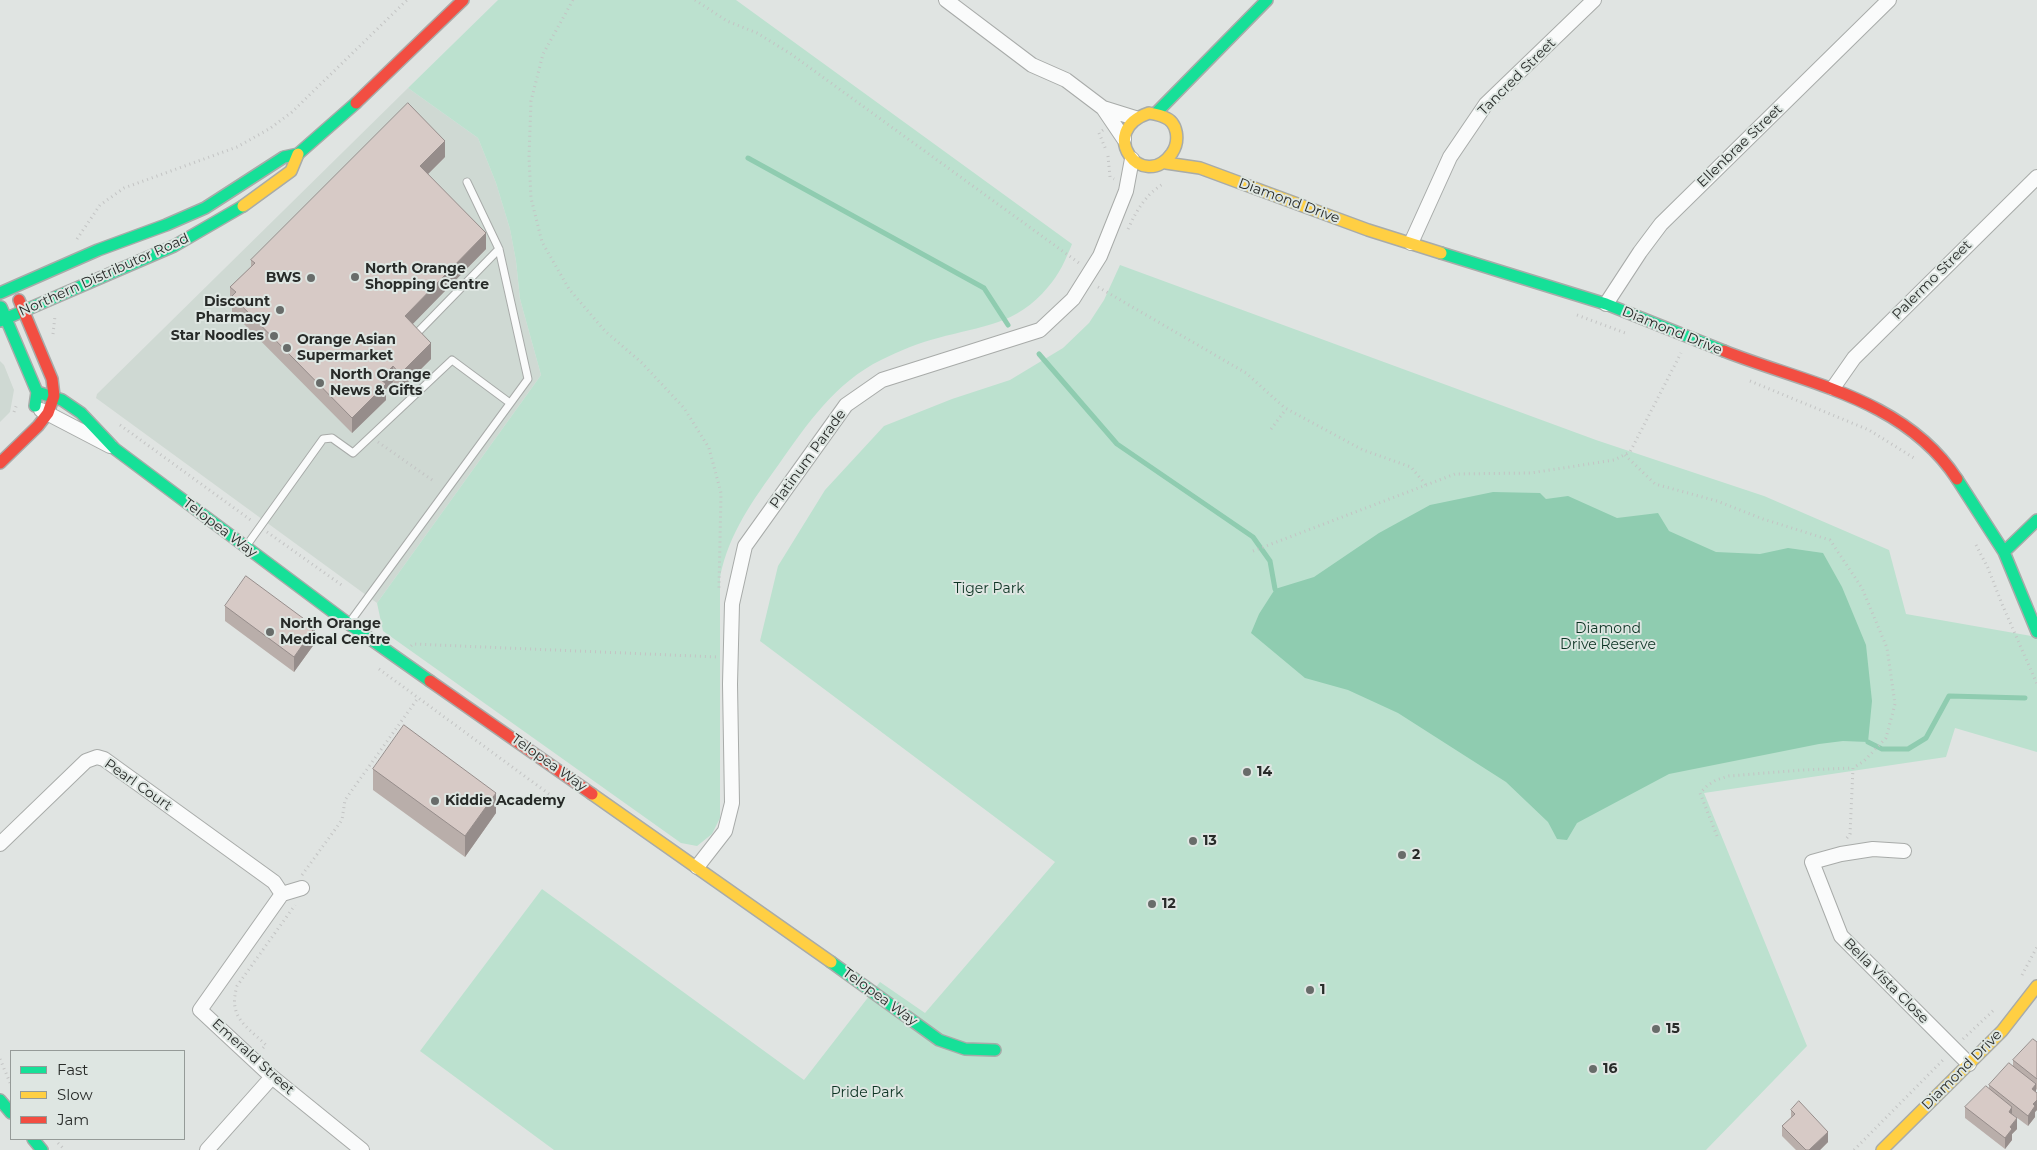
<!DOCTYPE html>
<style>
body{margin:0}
#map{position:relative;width:2037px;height:1150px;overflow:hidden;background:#e0e4e2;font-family:Montserrat,sans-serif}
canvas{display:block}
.legend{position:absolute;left:10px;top:1050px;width:175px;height:90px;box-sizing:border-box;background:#dee6e2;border:1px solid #959b98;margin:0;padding:6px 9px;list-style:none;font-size:15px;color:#282b29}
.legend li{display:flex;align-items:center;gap:10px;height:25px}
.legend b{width:25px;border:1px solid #959b98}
</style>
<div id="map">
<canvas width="2037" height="1150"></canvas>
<ul class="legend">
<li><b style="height:6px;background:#16e098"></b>Fast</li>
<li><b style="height:6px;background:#ffcf43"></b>Slow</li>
<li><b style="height:6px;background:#f24e42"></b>Jam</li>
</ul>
</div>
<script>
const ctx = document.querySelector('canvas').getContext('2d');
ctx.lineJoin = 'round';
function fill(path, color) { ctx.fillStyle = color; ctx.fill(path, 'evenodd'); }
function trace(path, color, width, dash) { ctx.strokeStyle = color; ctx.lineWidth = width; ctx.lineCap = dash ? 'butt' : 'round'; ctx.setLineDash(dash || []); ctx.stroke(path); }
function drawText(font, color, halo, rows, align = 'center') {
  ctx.font = font + ' Montserrat,sans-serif'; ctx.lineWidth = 4; ctx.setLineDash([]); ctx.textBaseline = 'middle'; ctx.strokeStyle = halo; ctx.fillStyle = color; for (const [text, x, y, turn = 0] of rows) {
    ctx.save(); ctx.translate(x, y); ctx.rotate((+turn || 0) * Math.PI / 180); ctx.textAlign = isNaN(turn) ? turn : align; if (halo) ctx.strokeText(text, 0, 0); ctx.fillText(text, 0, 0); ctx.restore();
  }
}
fill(new Path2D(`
 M408 88 478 138 496 183 510 229 516 261 520 299 541 375 377 603 96 398 97 394Z
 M0 361 4 365 14 390 10 412 0 422Z`), '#cfd9d3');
fill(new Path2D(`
 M498 0H736L1072 244C1066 259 1059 275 1048 287 1017 325 981 326 938 338 918 343 899 351 881 360 836 382 807 424 779 464 753 500 729 533 720 577V818L712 834 697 846 681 843 383 631 377 603 541 375 520 299 516 261 510 229 496 183 478 138 408 88Z
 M1120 265 1596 440 1764 496 1889 550 1906 614 2037 637V752L1955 728 1946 757 1704 793 1807 1046 1706 1150H554L420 1051 542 889 804 1080 880 982 925 1013 1055 862 760 641 778 566 825 490 884 426 952 399 1010 380 1063 348 1089 323 1104 300Z`), '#bce1cf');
fill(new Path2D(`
 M1493 492 1540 493 1546 499 1568 496 1617 518 1658 513 1669 531 1716 552 1760 554 1788 548 1823 553 1842 587 1866 645 1872 701 1868 742 1843 741 1819 744 1669 774 1577 823 1567 840 1557 839 1548 822 1506 782 1398 713 1348 690 1305 678 1251 633 1259 614 1275 589 1314 577 1379 533 1430 505Z`), '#8fccb0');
trace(new Path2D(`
 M748 158 984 288 1008 325
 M1039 354 1117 444 1253 537 1270 561 1275 589
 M1868 742 1882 749H1908L1926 738 1949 696 2025 698`), '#8fccb0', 5);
const lane = new Path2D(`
 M418 332 499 249
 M247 545 323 439 332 438 353 453 452 360 510 403
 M350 622 528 379 499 249 467 182`);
const street = new Path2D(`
 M946 0 1032 65 1066 80 1103 108 1124 139
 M1103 108 1135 118
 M1411 243 1450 157 1486 104 1594 0
 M1606 304 1640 252 1661 224 1889 0
 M1833 388 1854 358 2037 177
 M41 410 110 446
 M0 844 86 761 97 757 104 759 274 882 282 894
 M1904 851 1873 849 1841 854 1812 862 1841 936 1969 1064
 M697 867 725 831 732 803 730 684 732 604 745 546 846 405 882 380 1040 330 1073 299 1100 256 1126 191 1132 159
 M302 888 282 894 200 1010 272 1077 362 1150
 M207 1150 272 1077`);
const fast = new Path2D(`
 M1156 113 1267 0
 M1441 253 1606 304 1724 351
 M0 293 98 250 166 225 205 208 284 157 298 154 356 103
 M1 307 37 392 35 406
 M0 321 174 246 243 206
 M37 392 62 400 81 413 115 449 349 624 430 681
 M1957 479 2004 552 2037 632
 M2004 552 2037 520
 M831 962 939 1040 965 1049 995 1050
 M0 1100 11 1113
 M33 1139 42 1150`);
const slow = new Path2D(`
 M1149 113C1154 114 1160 115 1164 117 1178 122 1180 141 1172 153 1143 194 1095 131 1149 113Z
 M1166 163 1200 168 1368 230 1441 253
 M243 206 291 171 298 154
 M592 794 831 962
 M1882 1150 2002 1031 2037 986`);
const jam = new Path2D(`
 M356 103 463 0
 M1724 351C1807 384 1904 398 1957 479
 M0 463 38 426 48 413 54 396 52 379 19 300
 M430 681 592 794`);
trace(lane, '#a8aba9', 9);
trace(street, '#a8aba9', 16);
trace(fast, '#a8aba9', 14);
trace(slow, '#a8aba9', 14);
trace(jam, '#a8aba9', 14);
trace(new Path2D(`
 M573 0 543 54 531 101 529 157 531 198 542 242 569 289 605 331 642 363 684 408 709 448 721 493 719 588
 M695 0 727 21 757 33 791 54 1079 263
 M1103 130 1099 133 1106 150
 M1108 156 1110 177 1114 179
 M1128 229C1137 210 1145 195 1163 184
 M77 239 100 205 124 188 237 147 269 129 292 112 407 0
 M1098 287 1246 373 1285 408 1363 450 1411 467 1426 485
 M1577 315 1628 334
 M53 334 55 316
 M1750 381 1869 430 1914 458
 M14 412 17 404
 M120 425 252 521
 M1271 429 1286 409
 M378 442 435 482
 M1625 455 1655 484 1717 501 1763 519 1830 540 1862 588 1887 648 1895 704 1886 738 1864 761 1853 768
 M267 532 343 586
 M1976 545 1988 568 2002 604 2037 684
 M1253 551 1455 474 1531 473 1614 460 1630 452 1681 353
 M411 646 413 644 718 657
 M379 669 549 794
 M1717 836 1700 793 1708 785 1716 780 1729 776 1802 770 1853 768 1850 834 1846 839
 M302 875 342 820 345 800 418 698
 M2022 975 2037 947
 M1963 1039 1995 1009
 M263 1048 266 1045C245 1025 228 1017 237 986L295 905
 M0 1059 11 1085
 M58 1143 65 1150
 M1854 1150 1945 1058`), '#c3c4c4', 3, [1, 4]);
trace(lane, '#fafbfb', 7);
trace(street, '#fafbfb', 14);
trace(fast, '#16e098', 11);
trace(slow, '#ffcf43', 11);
trace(jam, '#f24e42', 11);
fill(new Path2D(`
 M445 157 428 174 486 249 412 324 431 359 400 390 393 382 386 389V400L352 433 232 312V305L230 303V287L251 267V260Z
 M225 606 315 643 294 672 225 621Z
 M373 769 496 813 465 857 373 790Z
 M2037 1042V1090L2036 1089V1092L2037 1093V1110L2035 1112V1117L2028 1126 2012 1114 2017 1129 2012 1134V1140L2005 1149 1965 1118V1107L1989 1088V1085L2013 1066V1060Z
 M1791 1110 1828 1142 1820 1150H1796L1782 1136V1126L1791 1118Z`), '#b9aeaa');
fill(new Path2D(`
 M445 141V157L420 182V166Z
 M486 233V249L405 332V316Z
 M431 343V359L400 390V374Z
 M393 366V382L386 389V400L352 433V418L380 379Z
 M315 627V643L294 672V657Z
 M496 793V813L465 857V836Z
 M2036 1084V1095L2032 1089Z
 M2037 1100V1110L2035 1112V1117L2028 1126V1116L2033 1104Z
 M2012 1107V1118L2009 1112Z
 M2017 1118V1129L2012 1134V1140L2005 1149V1138L2010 1127Z
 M1828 1132V1142L1820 1150H1809Z`), '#968d8b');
const building = new Path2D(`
 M408 103 445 141 420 166 486 233 405 316 431 343 400 374 393 366 380 379 386 384 352 418 232 296 236 292 230 287 255 263 251 260Z
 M246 576 315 627 294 657 225 606Z
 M404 725 496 793 465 836 373 769Z
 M2033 1039 2037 1042V1079L2013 1060Z
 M2009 1063 2036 1084 2032 1089 2037 1093V1100L2033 1104 2035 1106 2028 1116 1989 1085Z
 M1986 1086 2012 1107 2009 1112 2017 1118 2010 1127 2012 1129 2005 1138 1965 1107Z
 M1799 1101 1828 1132 1809 1150H1806L1782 1126 1795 1114 1791 1110Z`);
fill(building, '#d7cac6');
trace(building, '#968d8b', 1);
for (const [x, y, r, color] of [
 [355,277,5,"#686c6a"],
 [311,278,5,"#686c6a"],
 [280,310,5,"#686c6a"],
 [274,336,5,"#686c6a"],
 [287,348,5,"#686c6a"],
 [320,383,5,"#686c6a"],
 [270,632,5,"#686c6a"],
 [1247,772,5,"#686c6a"],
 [435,801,5,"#686c6a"],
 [1193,841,5,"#686c6a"],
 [1402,855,5,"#686c6a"],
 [1152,904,5,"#686c6a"],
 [1310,990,5,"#686c6a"],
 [1656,1029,5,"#686c6a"],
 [1593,1069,5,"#686c6a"]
]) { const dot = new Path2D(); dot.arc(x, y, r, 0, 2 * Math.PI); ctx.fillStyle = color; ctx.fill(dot); trace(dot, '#dee6e2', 2); }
drawText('14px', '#282b29', '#dee6e2', [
 ["Tancred Street",1517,77,-45],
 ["Ellenbrae Street",1740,146,-44],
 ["Diamond Drive",1289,201,20],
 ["Northern Distributor Road",104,275,-24],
 ["Palermo Street",1932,280,-45],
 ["Diamond Drive",1672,331,22],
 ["Platinum Parade",808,459,-54],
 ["Telopea Way",220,528,37],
 ["Telopea Way",549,763,35],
 ["Pearl Court",138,785,35],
 ["Bella Vista Close",1886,981,45],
 ["Telopea Way",880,997,36],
 ["Emerald Street",253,1057,42],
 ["Diamond Drive",1962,1070,-45]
]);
drawText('bold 14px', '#282b29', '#dee6e2', [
 ["North Orange",365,269],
 ["Shopping Centre",365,285],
 ["BWS",301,278,"right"],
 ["Discount",270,302,"right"],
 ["Pharmacy",270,318,"right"],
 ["Star Noodles",264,336,"right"],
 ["Orange Asian",297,340],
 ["Supermarket",297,356],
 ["North Orange",330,375],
 ["News & Gifts",330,391],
 ["North Orange",280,624],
 ["Medical Centre",280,640],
 ["14",1257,772],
 ["Kiddie Academy",445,801],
 ["13",1203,841],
 ["2",1412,855],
 ["12",1162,904],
 ["1",1320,990],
 ["15",1666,1029],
 ["16",1603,1069]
], 'left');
drawText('14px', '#0c3323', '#dee6e2', [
 ["Tiger Park",989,589],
 ["Diamond",1608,629],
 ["Drive Reserve",1608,645],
 ["Pride Park",867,1093]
]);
</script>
